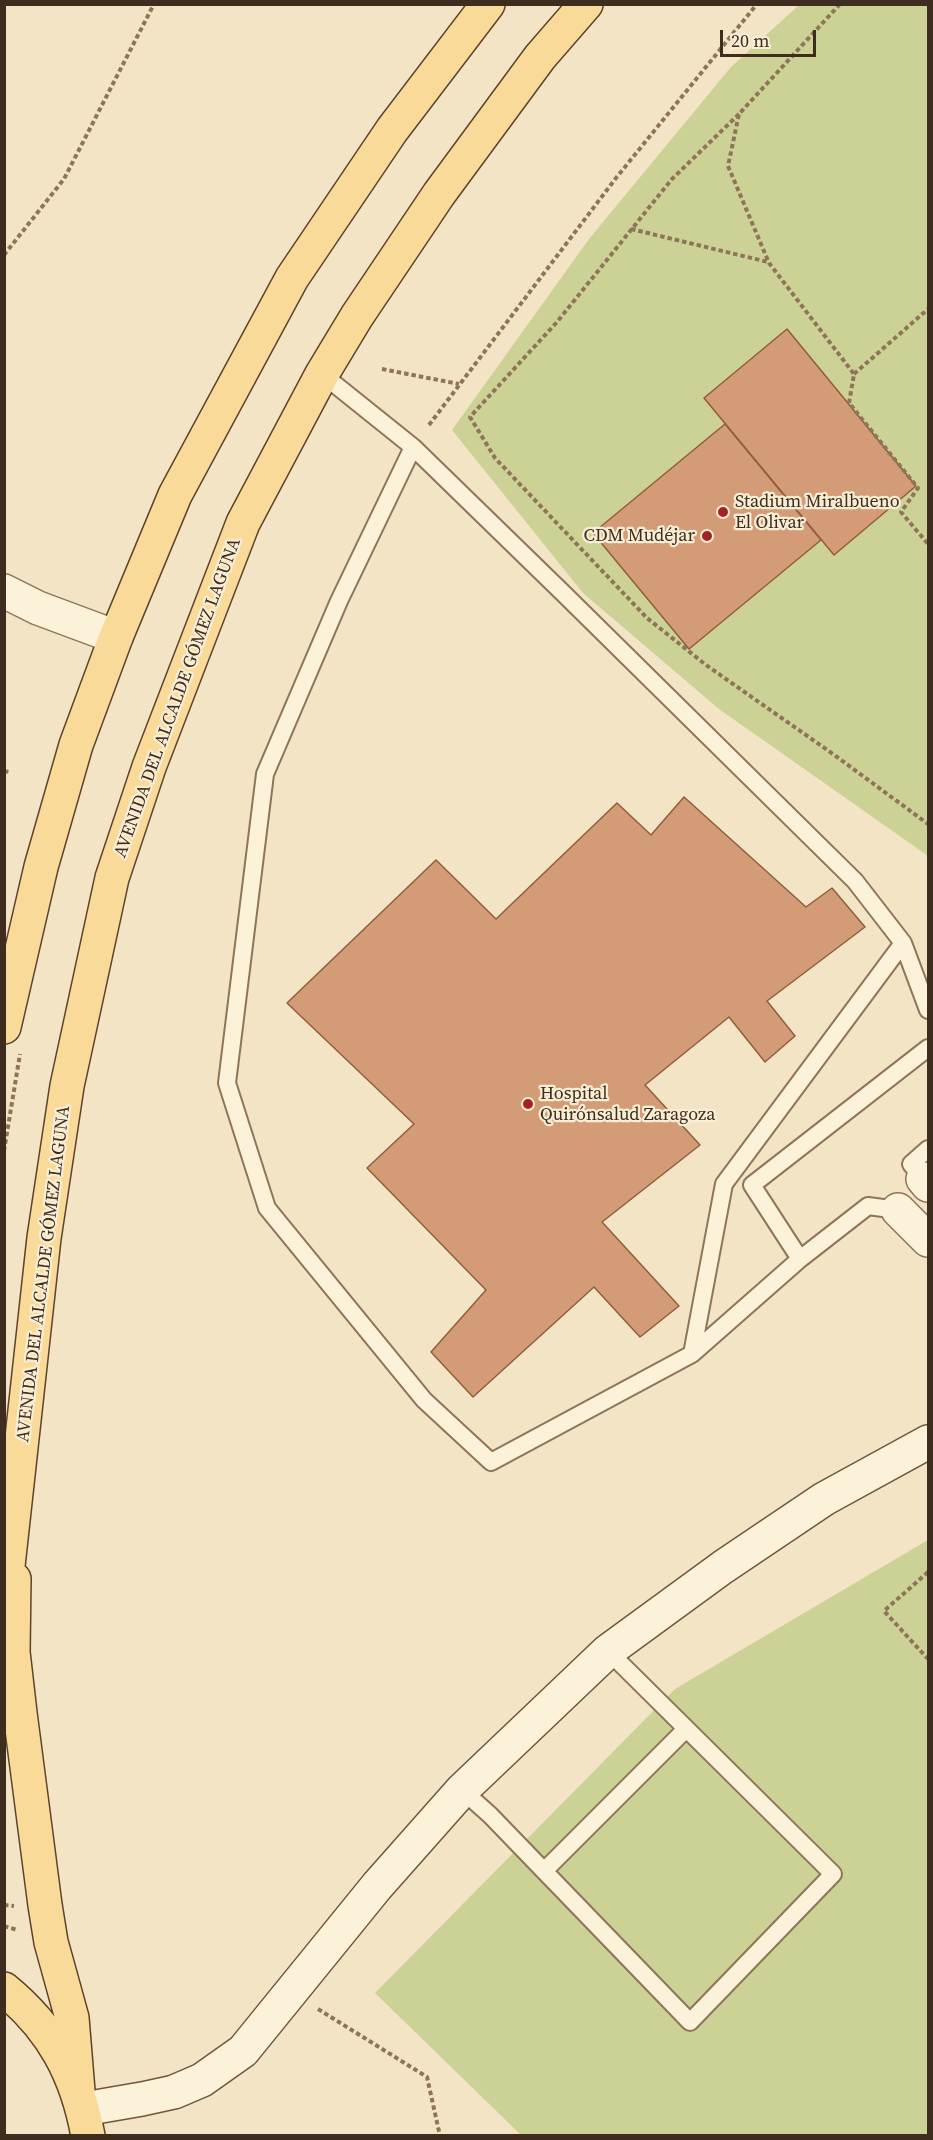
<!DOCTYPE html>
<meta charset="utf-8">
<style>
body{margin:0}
#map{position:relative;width:933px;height:2140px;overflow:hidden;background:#f2e4c4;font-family:"Source Serif 4",serif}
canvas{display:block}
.frame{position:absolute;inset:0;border:6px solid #3e2d1e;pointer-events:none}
.scale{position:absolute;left:720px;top:30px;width:96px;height:27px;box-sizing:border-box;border:3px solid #3e2d1e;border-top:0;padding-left:8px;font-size:18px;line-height:21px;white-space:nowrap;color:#3e2d1e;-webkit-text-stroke:4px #f9eed5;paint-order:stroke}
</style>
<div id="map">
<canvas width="933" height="2140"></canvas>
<div class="frame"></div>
<div class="scale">20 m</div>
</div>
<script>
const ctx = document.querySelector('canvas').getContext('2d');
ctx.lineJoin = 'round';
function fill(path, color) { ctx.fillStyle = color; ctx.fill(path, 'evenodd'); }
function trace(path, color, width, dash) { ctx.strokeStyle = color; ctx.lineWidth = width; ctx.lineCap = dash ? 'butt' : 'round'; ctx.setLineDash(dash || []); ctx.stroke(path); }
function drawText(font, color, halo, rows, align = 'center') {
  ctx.font = font + ' "Source Serif 4",serif'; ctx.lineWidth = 4.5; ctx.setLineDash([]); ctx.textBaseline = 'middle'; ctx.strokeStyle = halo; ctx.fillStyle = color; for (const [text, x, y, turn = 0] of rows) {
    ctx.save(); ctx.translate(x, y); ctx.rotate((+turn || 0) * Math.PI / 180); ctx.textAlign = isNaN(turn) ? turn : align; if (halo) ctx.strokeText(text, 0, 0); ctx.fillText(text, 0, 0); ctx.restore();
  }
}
fill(new Path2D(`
 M799 5H928V856L719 709 583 593 452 430 589 239 731 67Z
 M928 1540V2135H521L375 1993 675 1689Z`), '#ccd296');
const building = new Path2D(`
 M787 329 916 486 834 555 704 398Z
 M725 424 821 540 689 649 593 533Z
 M684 797 806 907 832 888 865 927 767 1001 795 1036 765 1062 729 1017 645 1085 700 1145 602 1222 679 1306 640 1337 594 1287 473 1397 431 1352 486 1290 367 1168 414 1124 287 1003 436 860 496 919 617 803 651 835Z`);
fill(building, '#d49c76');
trace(building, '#915d3b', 1.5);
const lane = new Path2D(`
 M322 374 413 447 564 594 855 881 903 943 724 1184 692 1354 491 1462 424 1400 267 1208 227 1083 265 774 339 601 413 447
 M903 943 928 1010
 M923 1179 911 1164 928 1149
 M898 1210 868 1206 800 1259 752 1185 928 1048
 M692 1354 800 1259
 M462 1790 490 1815 690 2022 833 1874 608 1651
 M544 1871 686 1729`);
const street = new Path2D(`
 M4 591 38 608 116 637
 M923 1179 928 1185
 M898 1210 928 1240`);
const secondary = new Path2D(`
 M84 2109 142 2099 174 2092 202 2080 243 2051 377 1886 462 1790 608 1651 723 1567 824 1499 928 1442`);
const primary = new Path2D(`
 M4 1027 41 867 76 745 116 637 175 495 292 278 392 130 488 4
 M14 1579 13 1652 20 1713 45 1905 51 1942 72 2018 78 2091
 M4 1602 44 1238 67 1086 112 878 149 767 243 523 322 374 357 316 439 194 540 57 586 4
 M4 1989C53 2029 77 2075 88 2136`);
trace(lane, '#8f7558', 20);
trace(street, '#8f7558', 36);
trace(secondary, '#71563b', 36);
trace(primary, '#5d432d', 36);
trace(new Path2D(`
 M840 4 739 114 728 166 769 263 854 374 849 403 918 488 901 512 928 544
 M739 114 672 179 557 322 470 417 495 458 647 618 706 665 833 754 928 824
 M631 229 768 262
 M4 255 64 179 154 4
 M382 369 459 384
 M854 374 928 309
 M429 425 616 178 757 4
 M4 771 9 772
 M4 1151 20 1054
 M928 1572 884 1611 928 1659
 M4 1905 14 1906
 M4 1926 17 1930
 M318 2009 427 2077 440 2136`), '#8f7558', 4, [4.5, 3]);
trace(lane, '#fcf1d9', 16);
trace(street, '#fcf1d9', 33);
trace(secondary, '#fcf1d9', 33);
trace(primary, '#f9da99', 33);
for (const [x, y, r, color] of [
 [723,512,6,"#a52224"],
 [707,536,6,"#a52224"],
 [528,1104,6,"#a52224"]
]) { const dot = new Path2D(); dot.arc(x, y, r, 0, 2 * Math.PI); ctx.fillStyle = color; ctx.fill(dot); trace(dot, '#f9eed5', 2); }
drawText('18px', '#3e2d1e', '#f9eed5', [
 ["Stadium Miralbueno",735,502],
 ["El Olivar",735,523],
 ["CDM Mudéjar",695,536,"right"],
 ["Hospital",540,1094],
 ["Quirónsalud Zaragoza",540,1115]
], 'left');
drawText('18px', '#3e2d1e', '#f9eed5', [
 ["AVENIDA DEL ALCALDE GÓMEZ LAGUNA",178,698,-70],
 ["AVENIDA DEL ALCALDE GÓMEZ LAGUNA",44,1274,-83]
]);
</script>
